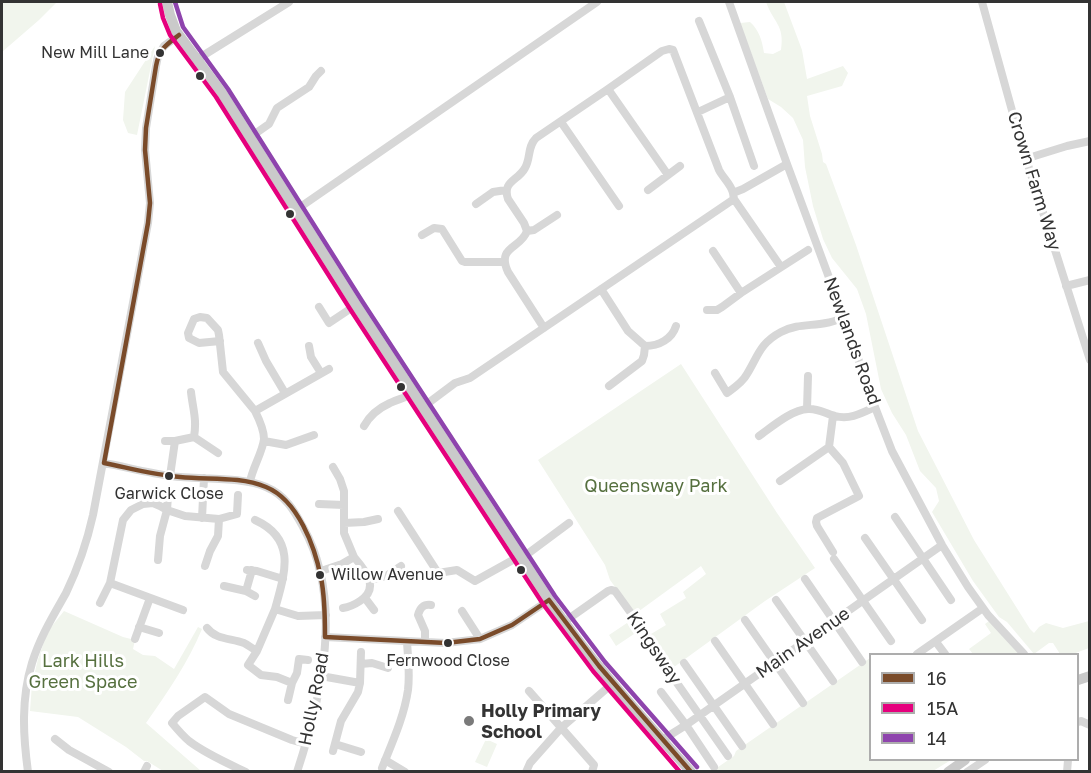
<!DOCTYPE html>
<style>
body{margin:0}
#map{position:relative;width:1091px;height:773px;overflow:hidden;background:#fff;font-family:"Golos Text",sans-serif}
canvas{display:block}
.frame{position:absolute;inset:0;border:3px solid #333;pointer-events:none}
.legend{position:absolute;left:869px;top:653px;width:210px;height:108px;box-sizing:border-box;background:#fff;border:2px solid #adadad;margin:0;padding:8px 10px;list-style:none;font-size:18px;color:#333}
.legend li{display:flex;align-items:center;gap:12px;height:30px}
.legend b{width:30px;border:2px solid #adadad}
</style>
<div id="map">
<canvas width="1091" height="773"></canvas>
<div class="frame"></div>
<ul class="legend">
<li><b style="height:8px;background:#7a4b2a"></b>16</li>
<li><b style="height:8px;background:#e5007d"></b>15A</li>
<li><b style="height:8px;background:#8e44ad"></b>14</li>
</ul>
</div>
<script>
const ctx = document.querySelector('canvas').getContext('2d');
ctx.lineJoin = 'round';
function fill(path, color) { ctx.fillStyle = color; ctx.fill(path, 'evenodd'); }
function trace(path, color, width, dash) { ctx.strokeStyle = color; ctx.lineWidth = width; ctx.lineCap = dash ? 'butt' : 'round'; ctx.setLineDash(dash || []); ctx.stroke(path); }
function drawText(font, color, halo, rows, align = 'center') {
  ctx.font = font + ' "Golos Text",sans-serif'; ctx.lineWidth = 6; ctx.setLineDash([]); ctx.textBaseline = 'middle'; ctx.strokeStyle = halo; ctx.fillStyle = color; for (const [text, x, y, turn = 0] of rows) {
    ctx.save(); ctx.translate(x, y); ctx.rotate((+turn || 0) * Math.PI / 180); ctx.textAlign = isNaN(turn) ? turn : align; if (halo) ctx.strokeText(text, 0, 0); ctx.fillText(text, 0, 0); ctx.restore();
  }
}
fill(new Path2D(`
 M2 2H57L39 20 2 52Z
 M766 2H784L802 50 807 79 843 66 848 73 842 86 807 96 810 116 822 154 823 162 826 164 856 245 918 431 974 540 1030 629 1034 633 1039 627 1046 623 1063 628 1089 621V648L1073 654H1060L1053 643H1049L1034 654 1007 622 999 617 973 581 932 512 939 501 936 488 920 471 906 435 892 413 881 389 866 314 857 289 832 258 823 239 813 206 805 167 803 140 793 118 781 107 768 99 740 23 750 22C759 30 762 40 764 53L773 54 781 50C785 25 773 22 766 2Z
 M155 46 137 135 128 133 123 120 125 92Z
 M681 364 777 513 815 568 765 601 674 667 651 634 666 625 660 614 686 598 683 592 706 574 701 566 635 614 610 580 605 565 538 460Z
 M64 611 123 637 135 640 133 649 143 655 155 656 174 669 198 627 202 629C188 663 167 693 146 723L201 771H163L147 761H144L126 747 78 717 30 711 32 684 38 659 48 631Z
 M989 621 1019 654H973L969 649 991 633 985 624Z
 M627 623 634 634 616 646 609 635Z
 M870 658V760H951L933 771 711 772 734 756 736 751Z
 M486 739 497 744 487 767 475 762Z`), '#f1f5ed');
trace(new Path2D(`
 M729 2 787 164 844 318 875 407 892 451 942 545 968 587 988 615 1024 654
 M982 2 1021 143 1090 360
 M699 21 730 97 754 166
 M196 60 289 2
 M608 89 668 175
 M698 112 730 97
 M561 122 619 206
 M249 138 269 124 277 108 309 87 316 76 321 71
 M1025 159 1067 146 1090 141
 M648 190 680 166
 M733 193 743 189 787 164
 M734 199 781 267
 M476 204 493 192 506 190
 M296 210 597 2
 M527 231 534 230 557 215
 M422 235 434 228 442 229 462 261 465 262H504
 M713 251 741 293
 M1066 286 1090 280
 M601 289 628 331 645 346C659 346 672 339 676 326
 M319 307 329 323 356 305
 M707 310H717L722 307 741 293 808 250
 M544 328 508 272C496 246 521 249 527 231L524 223 508 199C502 181 518 181 525 168 531 158 527 147 536 138L608 89 662 51 669 49 673 50 719 170C723 178 731 184 733 193
 M220 341 199 343 189 338 188 333 194 319 200 317 207 318 218 330 219 335 223 372 255 411C259 419 264 430 264 439 263 451 252 469 250 482
 M258 343 266 361 285 393
 M309 346 311 357 321 373
 M715 373 727 393C734 388 743 382 747 374 758 356 760 343 781 332 796 324 811 326 826 323 832 322 838 320 844 318
 M609 386 642 361 644 355 645 346
 M423 407 455 383 470 378 734 199 733 193
 M807 409 808 376
 M255 411 329 369
 M364 426C370 415 379 408 390 403 398 399 406 398 413 393
 M759 436C773 426 791 410 808 409 818 408 826 414 835 416 850 420 862 413 875 407
 M194 437 218 453
 M165 441H175
 M264 441 286 445 314 435
 M829 447 843 463 859 496 817 518 816 522 817 526 833 552
 M104 463C126 467 149 473 171 476 199 480 241 476 266 487 285 495 294 510 303 527 344 600 322 696 297 772
 M170 476 175 441 194 437C197 419 193 410 191 392
 M780 481 829 447 833 416
 M319 504 344 505
 M398 511 438 573 457 570 475 581 520 556
 M895 517 951 600
 M202 518 204 478
 M219 519 237 514 238 495
 M255 520C297 539 285 573 275 609L298 616 326 615
 M344 523 364 522 378 519
 M865 538 922 620
 M522 558 569 523
 M834 559 891 641
 M158 560 160 536 167 510 168 496
 M247 570 257 571 283 579
 M321 571 342 564 354 557 344 533V491L340 479 333 467
 M805 579 862 662
 M370 580 386 576 401 566
 M110 583 183 610
 M224 586 246 591 255 596
 M246 591 252 570
 M365 598 374 610
 M776 600 833 681
 M100 603 110 583 123 520 131 510 143 504 153 503 160 506 167 510 185 516 219 519 218 536 210 551 205 566
 M343 608C350 607 354 605 360 601 380 588 366 571 354 557
 M275 609 257 651 248 665 261 675 277 677 292 683 297 673 299 659 308 660
 M462 611 480 639
 M745 620 803 703
 M564 622 608 591 611 590 615 591 659 652 670 673 728 756
 M139 627 159 633
 M207 628C216 640 231 638 244 643 248 645 253 649 257 651
 M325 637 446 643 480 639 512 625 549 600
 M135 639 150 598
 M715 641 773 724
 M425 642V631L418 615C420 608 423 604 431 605
 M936 642 945 654
 M917 654 983 608
 M684 663 742 746
 M361 664 372 663 388 668
 M321 676 360 683 358 692 341 721 333 751
 M360 683 361 652
 M529 691 594 765 592 772
 M661 692 686 725 714 767
 M288 700 292 683
 M1078 722 1081 721 1090 725
 M55 739 69 750 109 772
 M662 740 686 725 942 545
 M335 744 361 752
 M385 760 405 772
 M382 768C392 743 404 717 408 690 410 674 408 658 407 642
 M28 772C23 735 21 699 32 663 40 637 53 616 66 593 78 568 87 542 93 515L148 223 150 203 145 150 146 128 156 66 158 56 164 46 179 35
 M144 772 147 766
 M246 772C227 763 206 754 189 741 183 736 177 729 172 723L178 716 205 697 229 714 292 740 306 744
 M526 772 530 763 561 728 613 683
 M967 772 985 760
 M1067 772 1068 760`), '#d7d7d7', 8);
trace(new Path2D(`
 M167 2 170 15 176 31 222 93 356 305 549 600C590 661 641 716 691 772
 M1078 680 1090 676
 M948 772 965 760`), '#cacaca', 10);
trace(new Path2D(`
 M104 463 148 223 150 203 145 150 146 128 156 66C159 49 166 45 179 35
 M104 463C129 468 155 475 180 477 209 480 239 476 266 487 298 500 315 547 321 578 325 597 325 617 325 637
 M549 600 599 666 691 772
 M325 637 446 643 480 639 512 625 549 600`), '#7a4b2a', 4.5);
trace(new Path2D(`
 M160 4 163 18 170 35 216 97 350 309 543 604 593 671 680 772`), '#e5007d', 4.5);
trace(new Path2D(`
 M175 2 183 27 228 89 362 301 555 596 605 662 697 767`), '#8e44ad', 4.5);
for (const [x, y, r, color] of [
 [160,53,5,"#333"],
 [200,76,5,"#333"],
 [290,214,5,"#333"],
 [401,387,5,"#333"],
 [169,476,5,"#333"],
 [521,570,5,"#333"],
 [320,575,5,"#333"],
 [448,643,5,"#333"],
 [469,721,6,"#7a7a7a"]
]) { const dot = new Path2D(); dot.arc(x, y, r, 0, 2 * Math.PI); ctx.fillStyle = color; ctx.fill(dot); trace(dot, '#fff', 2); }
drawText('16px', '#333', '#fff', [
 ["New Mill Lane",149,53,"right"],
 ["Garwick Close",169,494],
 ["Willow Avenue",331,575,"left"],
 ["Fernwood Close",448,661]
]);
drawText('18px', '#333', '#fff', [
 ["Crown Farm Way",1034,181,73],
 ["Newlands Road",852,341,70],
 ["Main Avenue",803,643,-35],
 ["Kingsway",654,648,56],
 ["Holly Road",314,699,-79]
]);
drawText('18px', '#56703f', '#fff', [
 ["Queensway Park",656,486],
 ["Lark Hills",83,661],
 ["Green Space",83,682]
]);
drawText('bold 18px', '#333', '#fff', [
 ["Holly Primary",481,711],
 ["School",481,732]
], 'left');
</script>
